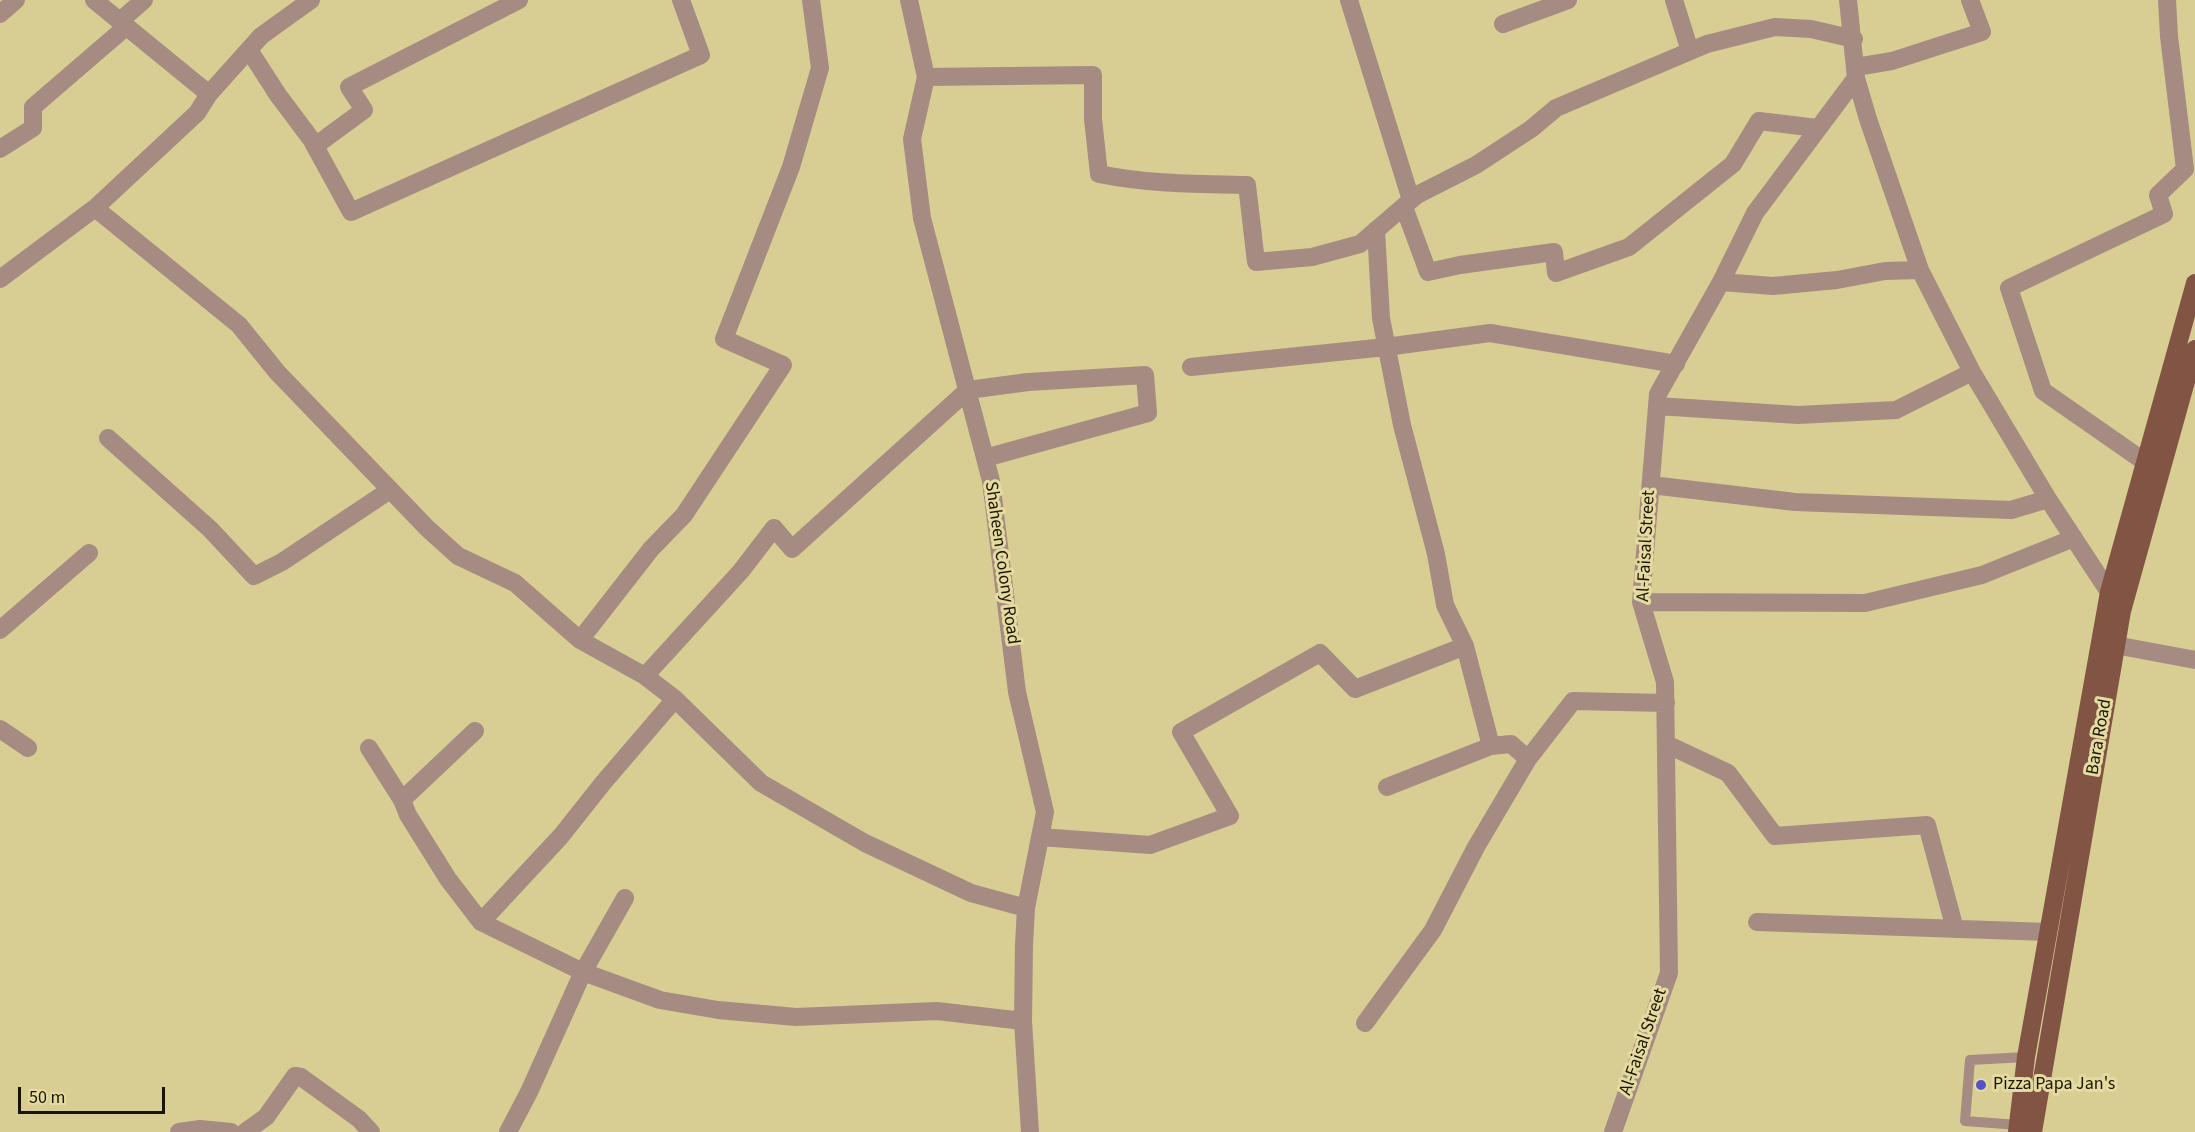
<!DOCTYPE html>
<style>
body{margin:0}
#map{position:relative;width:2195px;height:1132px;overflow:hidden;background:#d8cd93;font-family:"Source Sans 3",sans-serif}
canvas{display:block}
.scale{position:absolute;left:18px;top:1087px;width:147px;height:27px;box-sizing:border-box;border:3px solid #181400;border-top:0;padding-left:8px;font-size:18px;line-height:21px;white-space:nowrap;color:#181400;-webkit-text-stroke:4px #e5da9f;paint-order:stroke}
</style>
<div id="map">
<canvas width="2195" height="1132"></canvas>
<div class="scale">50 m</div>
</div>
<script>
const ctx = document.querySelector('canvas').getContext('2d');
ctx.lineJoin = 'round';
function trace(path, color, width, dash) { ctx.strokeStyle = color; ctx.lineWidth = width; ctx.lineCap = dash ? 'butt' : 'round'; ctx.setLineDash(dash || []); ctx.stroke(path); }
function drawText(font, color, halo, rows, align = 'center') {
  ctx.font = font + ' "Source Sans 3",sans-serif'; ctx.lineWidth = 6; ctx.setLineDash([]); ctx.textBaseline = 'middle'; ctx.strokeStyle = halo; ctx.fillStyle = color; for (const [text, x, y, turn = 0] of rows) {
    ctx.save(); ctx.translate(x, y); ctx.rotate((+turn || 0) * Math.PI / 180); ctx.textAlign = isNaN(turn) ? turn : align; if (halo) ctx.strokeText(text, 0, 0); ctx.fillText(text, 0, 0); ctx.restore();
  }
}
trace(new Path2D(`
 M2018 1125 1965 1121 1970 1060 2026 1057`), '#a58b82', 10);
trace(new Path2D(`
 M94 0 209 94
 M909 0 926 77 912 139 922 218 991 481 1017 692 1045 812 1026 908 1024 945 1023 1021 1030 1132
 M1349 0 1411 200
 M1674 0 1690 51
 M1848 0 1856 78 1868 119 1920 270 1972 372 2048 499 2109 592
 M0 14 16 0
 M120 21 144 0
 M1503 24 1568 0
 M249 50 278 95 311 139 351 212 701 55 681 0
 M1856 67 1892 61 1982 32 1970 0
 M926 77 1093 75V119L1099 174C1148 184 1197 184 1247 185L1256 262 1312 257 1360 244 1417 195 1476 165 1531 129 1556 108 1707 44 1775 27 1811 29 1854 39
 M315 146 364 110 349 87 519 0
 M0 149 33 128V107L127 26
 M1404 207 1428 272 1460 265 1554 252 1556 273 1629 247 1733 164 1759 121 1817 128
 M95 208 239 325 277 372 427 528 458 556 515 583 580 640 645 676 675 699 761 783 865 843 971 893 1026 908
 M0 279 95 208 197 113 209 94 261 36 311 0
 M1721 282 1773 286 1837 280 1885 271 1920 270
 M1191 367 1386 347 1490 333 1676 364
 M1657 406 1798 415 1896 410 1972 372
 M108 438 210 529 254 576 282 562 390 490
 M2145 462 2043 391 2009 288 2164 214 2158 195 2185 169 2169 36 2167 0
 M1651 485 1795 502 2011 510 2048 499
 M1641 602 1865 603 1982 575 2074 538
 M0 630 89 553
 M580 640 651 549 684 515 783 365 724 339 791 167 820 68 811 0
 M2115 645 2195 660
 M1465 646 1491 746 1511 744 1528 759
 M645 676 741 571 774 528 792 549 968 390 1028 382 1145 375 1148 413 985 458
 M0 729 28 748
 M1666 744 1728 773 1775 836 1927 825 1955 929
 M369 748 402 800 408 815 448 879 481 922 583 972 660 1000 718 1010 796 1017 937 1011 1023 1021
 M1387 787 1491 746
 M402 800 475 731
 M1040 837 1150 845 1230 816 1181 732 1320 653 1355 689 1465 646 1445 605 1436 554 1402 425 1381 318 1376 230
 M481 922 561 836 603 783 675 699
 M1757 922 2048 932
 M1365 1023 1433 930 1476 847 1528 759 1573 701 1666 703
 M179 1132 200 1129 231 1132
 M245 1132 266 1117 295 1076 301 1077 359 1119 371 1132
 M508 1132 529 1092 583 972 625 898
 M1613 1132 1669 973 1665 682 1641 602 1658 394 1721 282 1755 213 1856 78`), '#a58b82', 18);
trace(new Path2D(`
 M2017 1132 2026 1057 2109 592 2195 283
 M2033 1132 2122 611 2195 349`), '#815444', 18);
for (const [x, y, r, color] of [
 [1981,1085,6,"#5551c9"]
]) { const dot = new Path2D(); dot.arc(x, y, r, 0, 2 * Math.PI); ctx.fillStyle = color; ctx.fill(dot); trace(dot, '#e5da9f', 2); }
drawText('18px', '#181400', '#e5da9f', [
 ["Al-Faisal Street",1647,546,-87],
 ["Shaheen Colony Road",1001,563,82],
 ["Bara Road",2100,737,-80],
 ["Al-Faisal Street",1644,1042,-71]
]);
drawText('18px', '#181400', '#e5da9f', [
 ["Pizza Papa Jan's",1993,1085]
], 'left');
</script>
